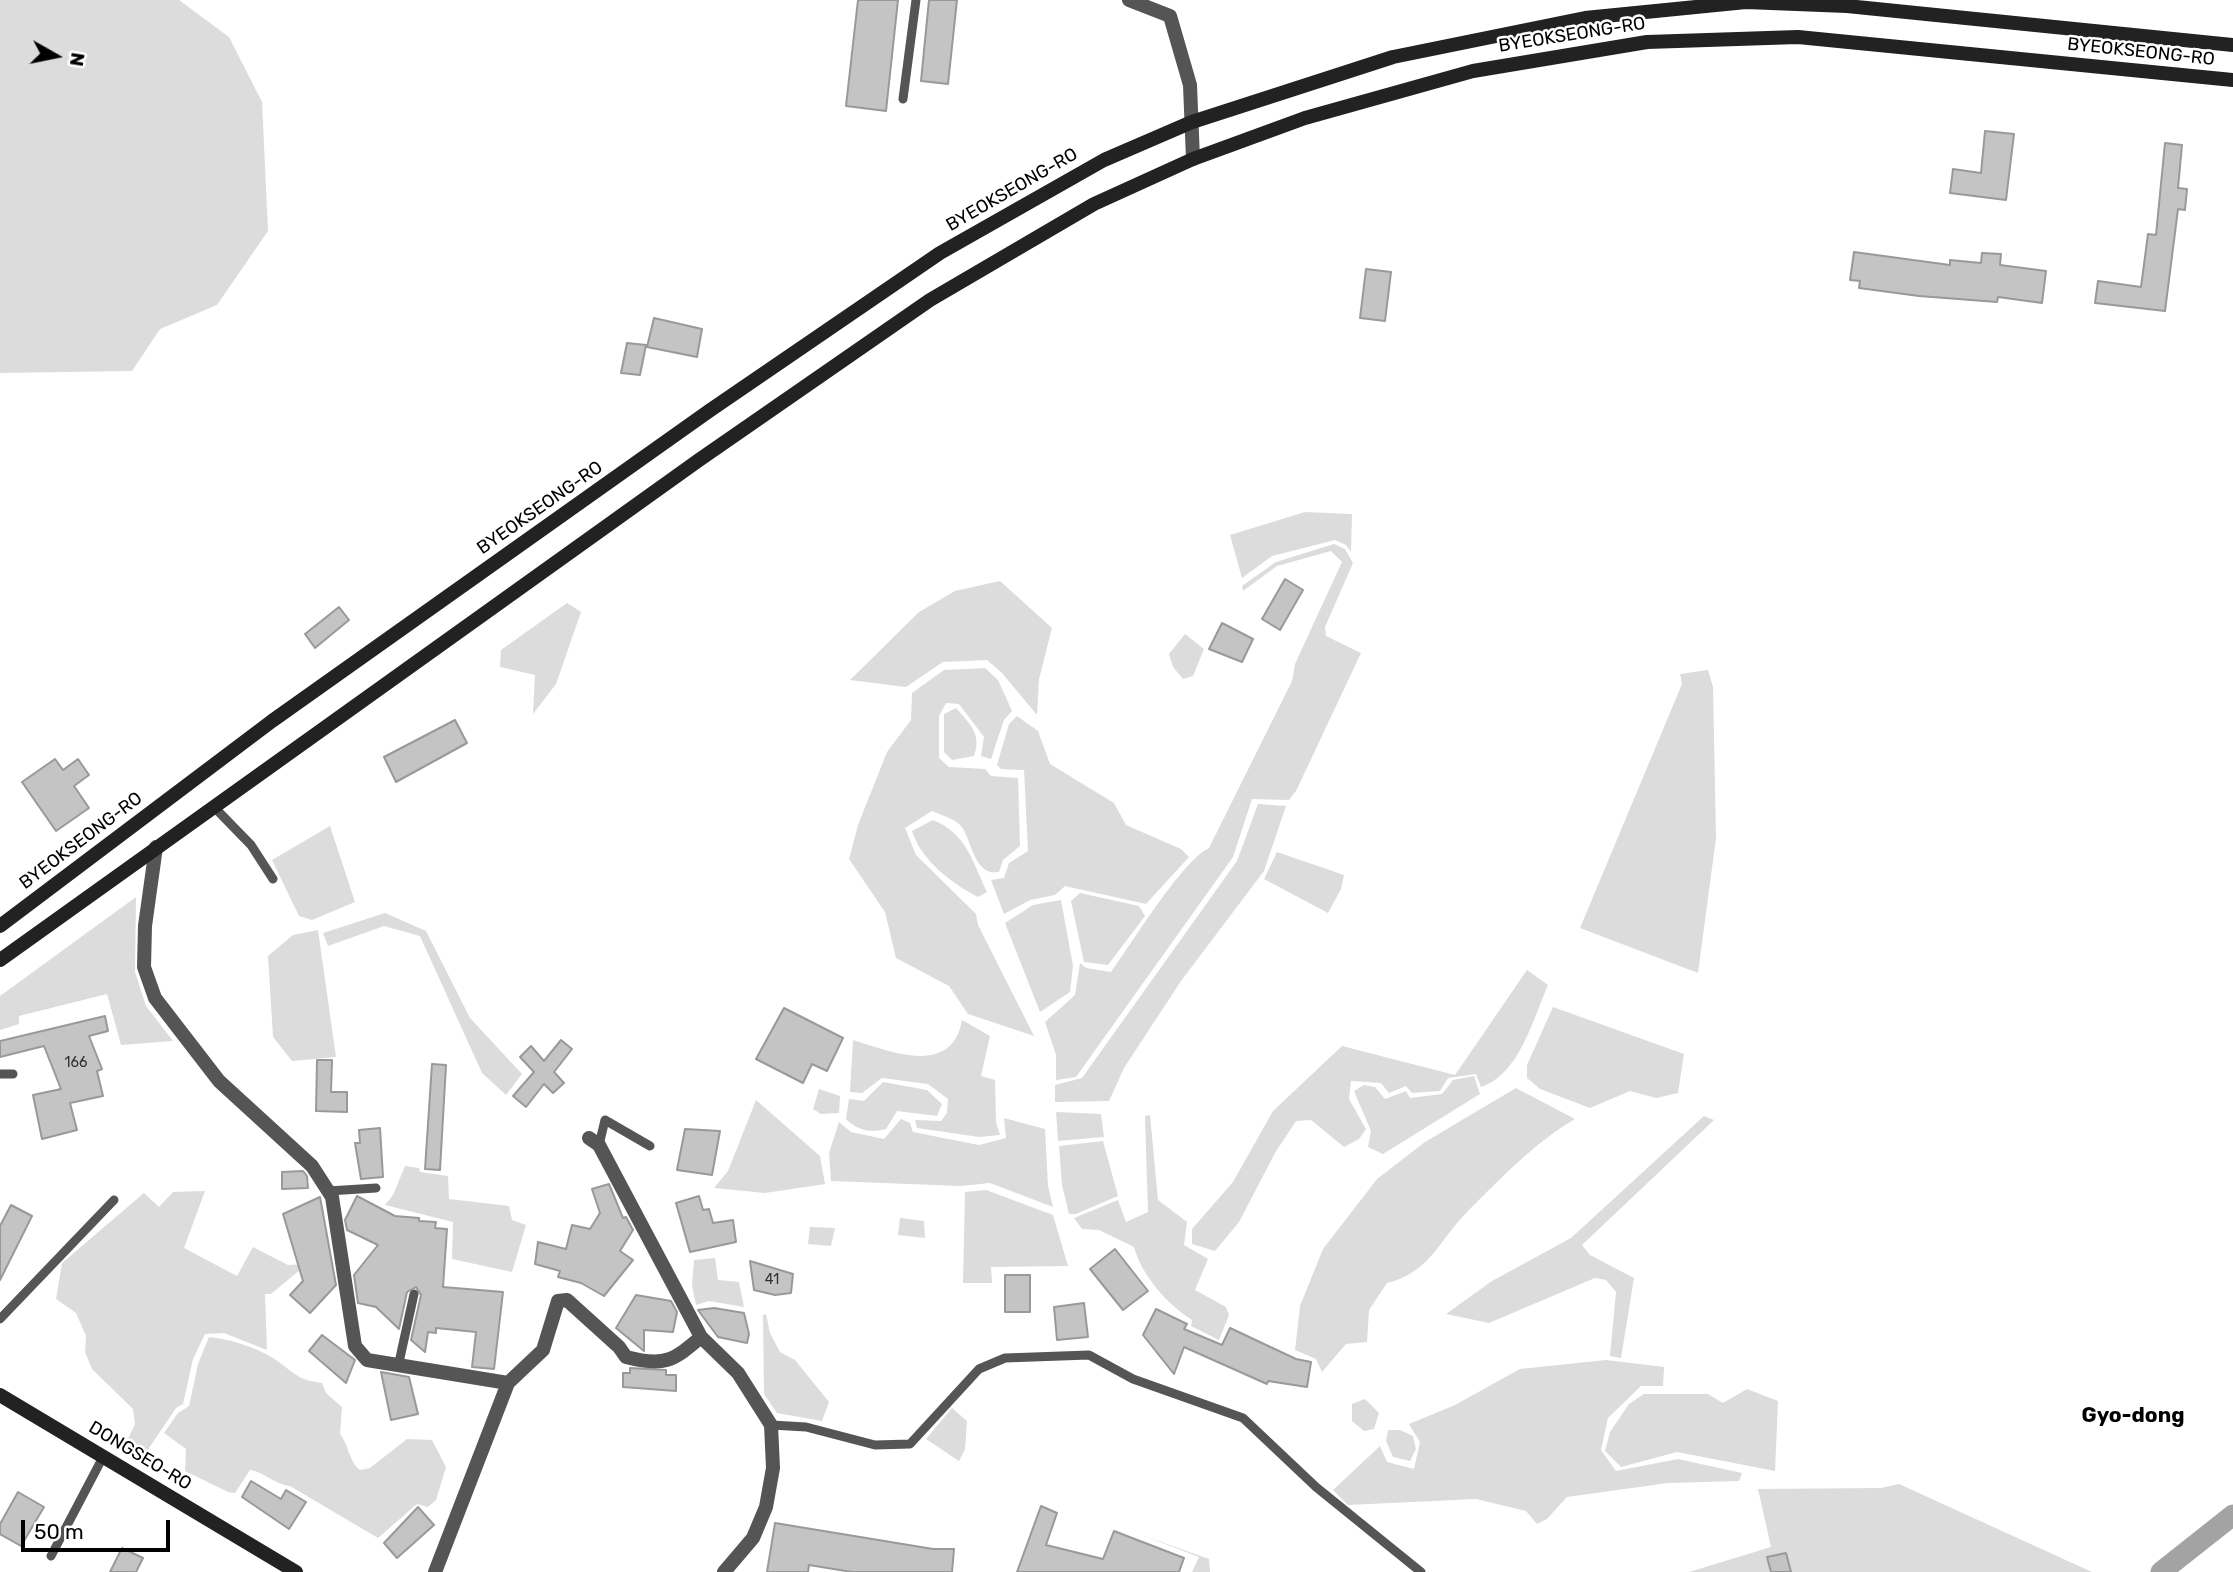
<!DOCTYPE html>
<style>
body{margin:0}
#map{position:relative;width:2233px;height:1572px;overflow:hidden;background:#fff;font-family:Rubik,sans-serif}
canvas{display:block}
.north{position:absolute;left:21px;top:21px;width:70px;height:70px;-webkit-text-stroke:5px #fff;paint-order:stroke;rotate:99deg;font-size:19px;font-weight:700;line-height:28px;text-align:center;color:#000}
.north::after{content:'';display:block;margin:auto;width:24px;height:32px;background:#000;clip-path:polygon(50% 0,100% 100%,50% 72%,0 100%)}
.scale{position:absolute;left:21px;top:1520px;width:149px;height:32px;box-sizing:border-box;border:4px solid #000;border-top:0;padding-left:9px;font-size:21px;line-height:24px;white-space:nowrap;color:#000;-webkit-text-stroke:5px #fff;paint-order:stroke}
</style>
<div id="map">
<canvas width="2233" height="1572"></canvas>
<div class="north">N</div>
<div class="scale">50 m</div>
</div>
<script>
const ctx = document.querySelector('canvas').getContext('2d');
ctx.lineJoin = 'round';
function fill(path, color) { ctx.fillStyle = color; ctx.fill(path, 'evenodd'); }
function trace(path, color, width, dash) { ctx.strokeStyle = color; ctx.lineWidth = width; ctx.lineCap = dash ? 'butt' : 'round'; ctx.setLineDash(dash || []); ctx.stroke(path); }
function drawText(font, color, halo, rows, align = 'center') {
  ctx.font = font + ' Rubik,sans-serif'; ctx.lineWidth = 5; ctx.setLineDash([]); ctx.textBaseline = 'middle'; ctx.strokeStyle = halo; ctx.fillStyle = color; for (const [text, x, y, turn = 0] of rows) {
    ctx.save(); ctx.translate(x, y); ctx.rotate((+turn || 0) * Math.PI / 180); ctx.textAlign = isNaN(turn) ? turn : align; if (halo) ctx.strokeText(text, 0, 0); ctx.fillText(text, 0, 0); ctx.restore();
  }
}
fill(new Path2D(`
 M0 0H179L229 37 262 102 268 231 217 305 160 329 132 371 0 373Z
 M1305 512 1352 514 1351 552 1346 545 1335 540 1272 556 1242 578 1230 535Z
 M1334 544 1345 549 1353 563 1325 627 1326 636 1361 653 1296 791 1289 800 1252 799 1233 857 1076 1077 1056 1080V1055L1045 1022 1075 995 1080 963 1086 968 1111 972C1133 942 1181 862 1209 848L1292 681 1295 664 1342 562 1331 551 1277 566 1243 591 1242 586 1276 562Z
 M1000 581 1052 628 1039 679 1037 715 1002 673 987 660 943 662 906 687 850 680 919 612 955 591Z
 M567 603 581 612 556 684 533 714 535 675 500 667 501 650Z
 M1185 634 1204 649 1193 676 1183 679 1173 667 1169 654Z
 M985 668 998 680 1012 711 1004 720 991 759 981 756 984 737 959 704 946 703 939 716V758L949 767 985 769 991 776 1018 778 1020 846 1003 860 999 872C975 877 972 842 962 827 956 819 941 815 932 811L905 828 916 855 976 914 978 925 1034 1036 968 1014 949 986 896 958 885 912 849 859 858 825 887 752 911 720 912 693 944 670Z
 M1708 670 1713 687 1716 838 1698 973 1580 928 1682 684 1680 674Z
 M956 708C970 724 982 734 974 756L952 760 944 752V714Z
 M1017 716 1038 731 1050 764 1114 803 1126 825 1181 849 1189 857 1146 904 1065 886 1055 895 1030 900 1004 914 991 880 1004 878 1009 863 1028 851 1024 770 1001 769 997 765 1009 724Z
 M1258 804 1286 806 1264 871 1181 981 1124 1068 1109 1101 1055 1102V1085L1082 1078 1237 861Z
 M933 820C967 834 972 861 987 892L978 897C951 883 921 860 912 831Z
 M330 826 355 902 312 920 299 916 272 860Z
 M1277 852 1344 875 1341 889 1328 913 1264 879Z
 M1080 893 1139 906 1145 916 1108 965 1084 962 1071 901Z
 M136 897 135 972 146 1006 173 1041 121 1045 107 994 19 1016V1024L0 1030V996Z
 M1061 900 1073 966 1070 992 1040 1012 1005 923 1033 905Z
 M385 913 426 931 470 1018 522 1074 506 1095 482 1073 420 936 384 926 328 946 323 933Z
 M318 930 336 1057 292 1061 273 1037 268 956 293 935Z
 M1527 970 1548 985C1533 1019 1519 1075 1481 1087L1476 1074 1448 1078 1440 1091 1412 1093 1406 1086 1389 1093 1381 1083 1351 1081 1349 1099 1366 1129 1359 1139 1344 1147 1311 1120 1296 1121 1275 1153 1239 1222 1215 1251 1192 1244V1229L1233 1182 1273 1111 1342 1046 1455 1075Z
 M1553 1007 1684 1054 1678 1093 1656 1098 1630 1091 1590 1108 1540 1089 1527 1078V1065Z
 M962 1020 990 1036 981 1076 995 1080 996 1122 1000 1135 979 1137 917 1128 915 1120 941 1121 947 1113 948 1099 928 1084 882 1078 862 1093 850 1092 853 1040C891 1052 952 1077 962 1020Z
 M1474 1076 1480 1094 1383 1154 1368 1147 1371 1131 1354 1091 1364 1085 1375 1087 1385 1099 1406 1091 1410 1098 1442 1094 1453 1080Z
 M883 1082 927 1090 942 1104 937 1116 897 1111 886 1129C869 1133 859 1131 846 1119L849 1099 864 1101Z
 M1516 1088 1575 1119C1535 1142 1498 1181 1465 1214 1438 1243 1428 1273 1387 1283L1369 1310 1367 1342 1346 1344 1322 1372 1316 1359 1295 1350 1300 1306 1323 1249 1377 1179 1425 1142Z
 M819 1089 840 1096 839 1113 821 1114 813 1109Z
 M756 1100 820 1156 825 1184 765 1193 714 1188 728 1171Z
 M1056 1112 1101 1114 1104 1137 1058 1141Z
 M1150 1115 1158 1200 1187 1222 1184 1245 1208 1259 1195 1290 1226 1307 1229 1315 1219 1340 1191 1326 1192 1320C1167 1304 1142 1276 1134 1247L1099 1230 1082 1229 1074 1218 1118 1200 1126 1222 1148 1212 1145 1116Z
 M1704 1116 1714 1120 1582 1245 1590 1255 1634 1278 1621 1358 1610 1356 1616 1292 1606 1280 1595 1278 1489 1323 1446 1314 1492 1281 1571 1238Z
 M1004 1118 1045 1129 1048 1186 1053 1207 990 1183 961 1186 831 1181 829 1153 839 1122 851 1132 884 1139 901 1119 910 1123 913 1132 979 1145 1006 1138Z
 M1103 1141 1118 1196 1076 1214H1069L1062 1185 1059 1146Z
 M405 1166 419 1168 420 1172 448 1176 449 1199 509 1206 512 1220 526 1225 512 1272 452 1259 453 1222 385 1205 393 1195Z
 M986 1190 1053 1215 1068 1266 991 1267 992 1283H963L965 1192Z
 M205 1191 184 1248 237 1276 253 1247 288 1265 307 1264 271 1294H265L267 1350 224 1333 205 1334 193 1359 183 1404 176 1408 147 1451 127 1441 135 1424 133 1409 92 1369 85 1352 86 1336 76 1313 56 1299 62 1263 144 1193 159 1207 173 1192Z
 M900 1218 924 1221 925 1238 898 1235Z
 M810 1227 835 1228 831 1246 808 1244Z
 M715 1258 718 1280 739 1282 744 1307 709 1301 696 1305 692 1286 694 1260Z
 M766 1314 770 1333 780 1352 795 1360 829 1402 822 1421 777 1413 764 1394 763 1315Z
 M209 1337C229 1339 255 1347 273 1358 293 1371 296 1380 322 1383L326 1393 342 1407 340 1434C349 1445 349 1462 360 1470L370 1468 407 1439 432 1440 446 1467 436 1500 428 1507 417 1504 378 1538 290 1486C275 1485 265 1472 250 1470L235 1493 228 1492 185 1471 186 1449 164 1433 178 1413 189 1406 198 1364Z
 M1606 1360 1664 1367 1663 1386H1641L1608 1418 1601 1450 1616 1471 1678 1459 1742 1473 1739 1481 1668 1483 1567 1497 1547 1519 1537 1524 1526 1511 1476 1499 1348 1505 1333 1490 1380 1446 1387 1462 1414 1469 1420 1442 1409 1424 1455 1405 1520 1369Z
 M1747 1389 1778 1401 1775 1471 1677 1452 1621 1467 1605 1451 1610 1432 1629 1404 1644 1394H1708L1723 1403Z
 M1365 1399 1379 1413 1374 1429 1364 1431 1352 1421V1404Z
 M952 1408 967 1421 965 1449 959 1461 926 1439Z
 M1388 1430H1400L1413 1436 1416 1449 1410 1461 1393 1457 1386 1441Z
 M1899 1484 2092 1572H1689L1771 1547 1758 1489 1881 1488Z
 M1139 1534 1209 1559 1210 1572H1192L1199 1557Z`), '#dcdcdc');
trace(new Path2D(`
 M2161 1572 2233 1515`), '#a3a3a3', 21);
const building = new Path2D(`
 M858 0H898L886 111 846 106Z
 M929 0H957L948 84 921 81Z
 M1985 131 2014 134 2006 200 1950 193 1953 169 1981 173Z
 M2165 143 2182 145 2178 188 2187 189 2185 210 2178 209 2165 311 2095 303 2098 281 2141 287 2148 234 2156 235Z
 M1854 252 1950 265V260L1981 263 1982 253 2001 254 2000 265 2046 271 2042 303 1998 297 1997 302 1919 296 1859 288 1860 281 1850 280Z
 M1366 269 1391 272 1385 321 1360 318Z
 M654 318 702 329 697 357 647 347Z
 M627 343 646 345 640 375 621 373Z
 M1285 579 1303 590 1280 630 1262 619Z
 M339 607 349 620 315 648 305 634Z
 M1222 623 1253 639 1242 662 1209 649Z
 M455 720 467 743 396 782 384 757Z
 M55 759 63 770 78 759 89 775 74 786 89 808 56 831 22 782Z
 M784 1008 843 1038 827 1071 812 1064 803 1083 756 1059Z
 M105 1016 108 1031 89 1036 102 1069 97 1071 103 1096 70 1103 77 1130 42 1139 33 1095 61 1089 44 1046 0 1057V1041Z
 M561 1040 572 1049 554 1072 564 1083 553 1093 544 1084 526 1107 513 1096 534 1072 520 1057 531 1046 544 1061Z
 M317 1060H332L331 1092H347V1112L316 1111Z
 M432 1064 446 1065 440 1170 425 1169Z
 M380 1128 383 1177 361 1179 355 1143H360L359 1130Z
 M685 1129 720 1131 712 1175 677 1170Z
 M303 1171 307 1176 308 1188 282 1189V1172Z
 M609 1184 623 1218 626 1217 633 1230 620 1251 633 1260 604 1296 581 1283 558 1277 560 1271 535 1264 538 1242 566 1249 572 1225 590 1229 600 1213 592 1189Z
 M357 1196 395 1216 419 1218V1221L436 1222 435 1228 447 1229 443 1287 503 1292 494 1369 472 1367 476 1332 436 1328V1333L428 1332 425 1352 411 1340 421 1295 416 1287 407 1292 399 1329 376 1307 358 1303 354 1275 378 1245 347 1230 345 1220Z
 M699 1196 703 1210 709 1209 713 1223 733 1220 736 1242 690 1252 676 1203Z
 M320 1197 336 1285 310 1313 290 1295 303 1281 283 1214Z
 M11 1205 32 1216 0 1280V1226Z
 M1115 1249 1148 1291 1123 1310 1090 1269Z
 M750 1261 793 1274 791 1293 775 1295 754 1290Z
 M1005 1275H1030V1312H1005Z
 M636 1295 671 1301 677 1312 673 1332 644 1330V1351L616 1328Z
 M1084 1303 1088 1337 1057 1340 1054 1307Z
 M714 1308 744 1313 749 1334 747 1343 718 1337 698 1310Z
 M1156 1309 1187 1324 1184 1329 1222 1345 1230 1328 1296 1359 1311 1362 1307 1387 1268 1381 1267 1384 1184 1347 1174 1374 1143 1335Z
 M322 1335 355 1360 346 1383 309 1351Z
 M630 1368 666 1370V1375H676V1391L623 1387V1373H630Z
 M381 1372 409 1377 418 1414 391 1420Z
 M251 1481 281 1499 286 1490 306 1502 289 1529 242 1497Z
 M18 1492 44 1507 21 1546 0 1534V1524Z
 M1041 1506 1057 1513 1046 1545 1103 1559 1114 1531 1184 1558 1179 1572H1017Z
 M418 1507 434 1525 397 1558 384 1543Z
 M775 1523 933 1549H954L952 1572H852L809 1565 808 1572H767Z
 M122 1548 143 1558 136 1572H110Z
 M1786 1553 1791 1572H1771L1767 1557Z`);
fill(building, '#c4c4c4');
trace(building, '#999', 2);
trace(new Path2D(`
 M903 99 916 0
 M213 806 251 845 273 879
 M0 1074H13
 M599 1145 605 1120 650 1146
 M328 1191 376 1188
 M0 1319 114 1200
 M398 1367 414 1294
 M771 1425 806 1427 875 1445 910 1444 979 1369 1005 1358 1089 1355 1133 1379 1243 1418 1316 1487 1421 1572
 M51 1556 103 1457`), '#555', 9);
trace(new Path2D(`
 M1129 0 1170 16 1190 85 1193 159
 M156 847 145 926 144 967 155 998 219 1081 312 1166 332 1197 355 1346 367 1360 508 1383
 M589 1138 599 1145 701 1337 738 1373 771 1425 773 1468 766 1507 753 1538 724 1572
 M435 1572 508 1383 543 1350 558 1301 567 1300 619 1347 626 1357C664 1367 673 1361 701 1337`), '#555', 14);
trace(new Path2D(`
 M0 926 272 721 709 411 940 253 1104 160 1192 122 1393 57 1585 18 1746 2 1847 6 2233 45
 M0 960 699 460 930 300 1094 204 1193 159 1305 118 1473 71 1647 42 1798 37 2233 80
 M0 1395 296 1572`), '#222', 14);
drawText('14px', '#313131', null, [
 ["166",76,1063],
 ["41",772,1280]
]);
drawText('18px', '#000', '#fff', [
 ["BYEOKSEONG-RO",1572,35,-9],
 ["BYEOKSEONG-RO",2141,52,6],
 ["BYEOKSEONG-RO",1012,190,-30],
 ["BYEOKSEONG-RO",540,508,-35],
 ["BYEOKSEONG-RO",81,841,-37],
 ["DONGSEO-RO",140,1456,31]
]);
drawText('bold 21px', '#000', '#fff', [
 ["Gyo-dong",2133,1416]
]);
</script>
